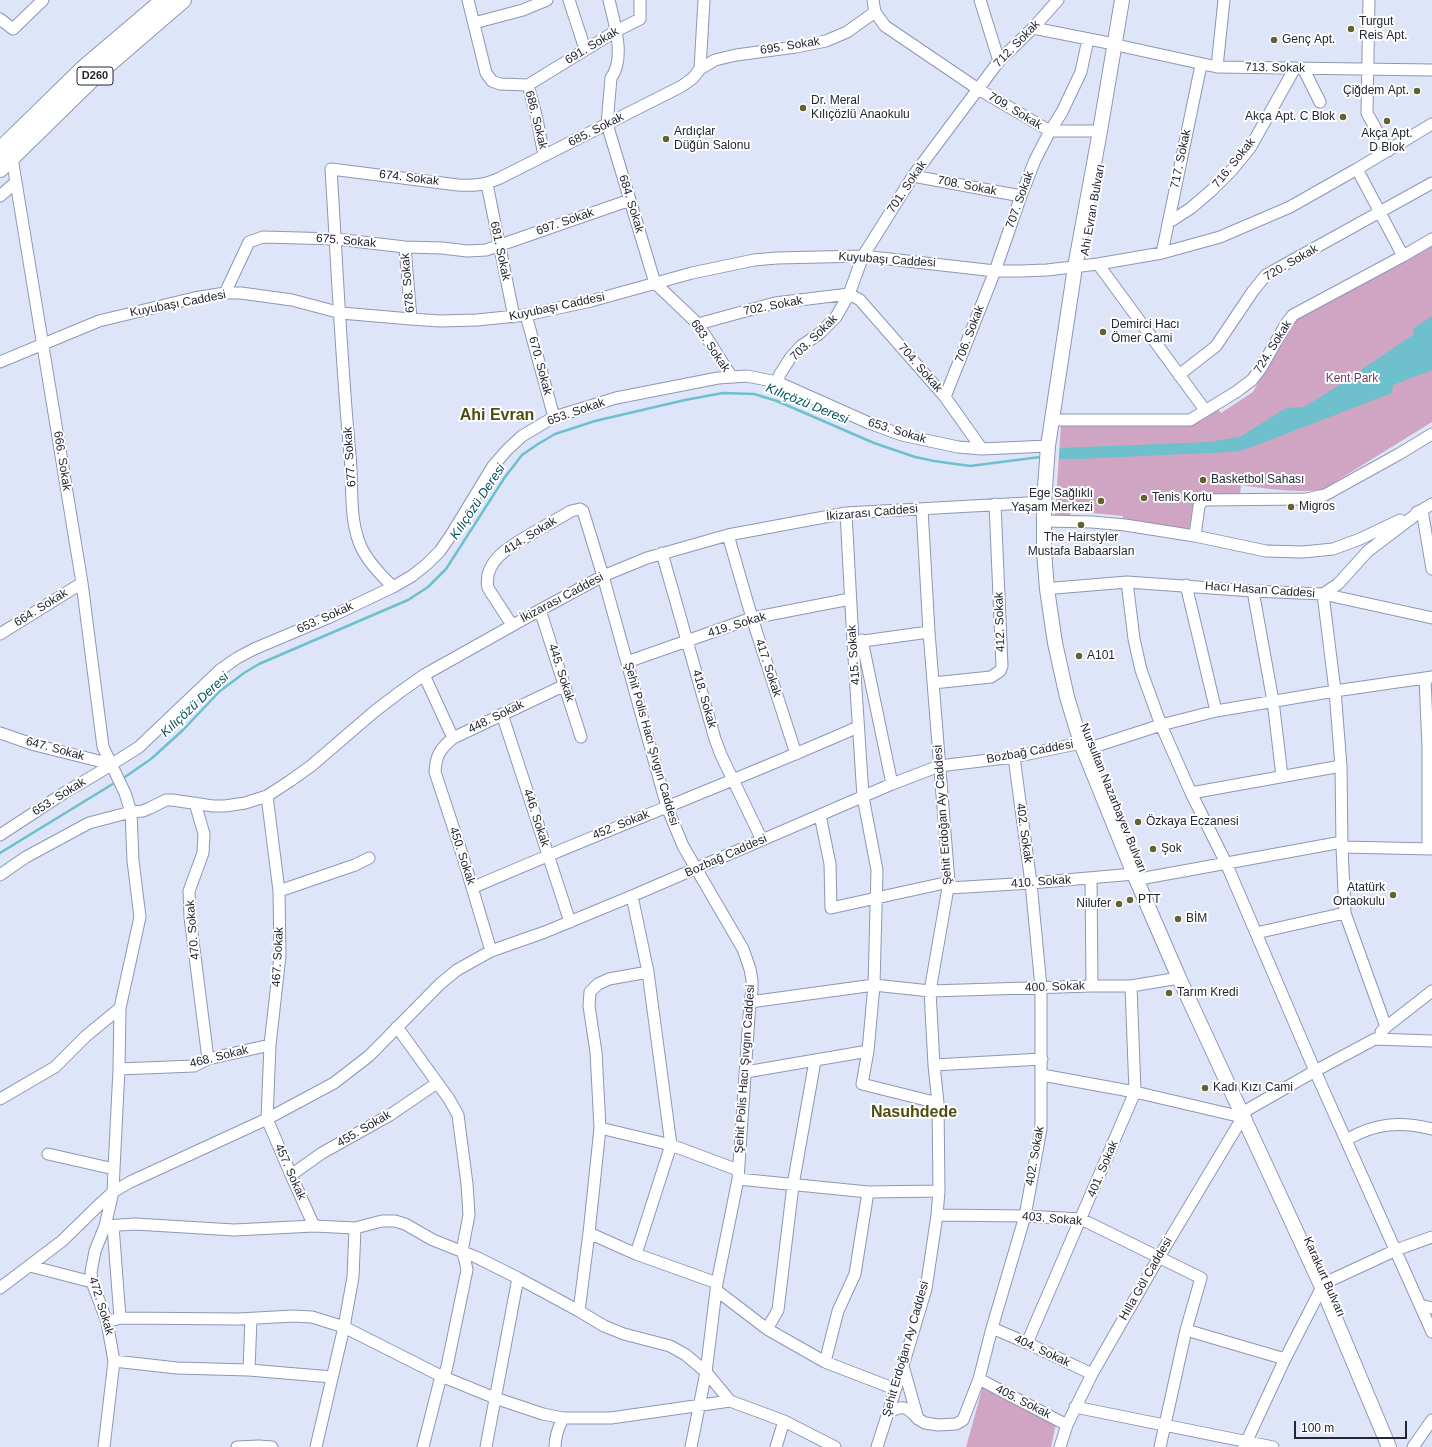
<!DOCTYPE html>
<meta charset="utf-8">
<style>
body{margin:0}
#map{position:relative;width:1432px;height:1447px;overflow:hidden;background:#dee5f9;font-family:Arial,sans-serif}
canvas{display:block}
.scale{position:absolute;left:1294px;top:1421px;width:113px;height:18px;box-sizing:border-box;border:2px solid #232733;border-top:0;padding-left:5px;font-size:12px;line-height:14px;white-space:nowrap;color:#232733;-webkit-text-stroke:3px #fff;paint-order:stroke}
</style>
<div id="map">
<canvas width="1432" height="1447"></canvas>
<div class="scale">100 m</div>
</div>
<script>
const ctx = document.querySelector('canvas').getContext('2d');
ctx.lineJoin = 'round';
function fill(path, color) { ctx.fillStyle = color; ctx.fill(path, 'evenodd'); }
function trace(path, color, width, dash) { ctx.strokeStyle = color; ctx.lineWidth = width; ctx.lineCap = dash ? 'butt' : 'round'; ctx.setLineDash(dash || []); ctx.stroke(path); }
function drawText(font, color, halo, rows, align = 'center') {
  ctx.font = font + ' Arial,sans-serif'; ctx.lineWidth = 4; ctx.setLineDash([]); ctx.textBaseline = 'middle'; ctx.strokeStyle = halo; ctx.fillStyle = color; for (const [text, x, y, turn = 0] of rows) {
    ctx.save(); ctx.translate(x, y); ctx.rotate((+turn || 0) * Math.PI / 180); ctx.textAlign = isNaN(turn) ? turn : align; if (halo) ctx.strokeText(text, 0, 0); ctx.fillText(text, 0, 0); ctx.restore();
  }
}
fill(new Path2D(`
 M1432 244V422L1322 490C1295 493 1268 489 1241 485L1240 497H1195L1189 530 1123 522V516L1071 511 1070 517H1057L1055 515 1061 424 1191 423 1217 408 1221 413 1253 392 1294 319Z
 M983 1386 1056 1424 1051 1447H966Z`), '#cfa5c3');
fill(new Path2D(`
 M1432 316V370L1393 385 1392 393 1244 450 1231 452 1079 459H1059L1060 448 1209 442 1240 437 1286 408 1304 407 1333 389 1414 334 1413 329Z`), '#6dc0cc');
trace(new Path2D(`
 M122 779 151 759 182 731 220 691 244 673 259 664 408 600 428 587 446 569 505 477 522 455 538 444 555 434 595 421 685 400 723 393 754 394 777 401 874 443 915 457 934 461 970 466 1040 457
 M0 853 116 782`), '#6dc0cc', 2.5);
const minor = new Path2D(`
 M468 0 486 73 492 81 500 84 528 85 537 119 544 156
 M569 0 585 49
 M609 0C614 22 626 58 611 78L607 124 655 283 698 324 731 376
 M873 0 875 12 885 26 978 89 1050 131H1100
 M980 0 999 61
 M1369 0 1367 113 1388 151
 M0 19 13 29 43 0
 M474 23 523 10 547 0
 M1033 28 1114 44
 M1121 46 1217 67 1432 70
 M1217 67 1224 0
 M1303 68 1320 102
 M700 69 704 0
 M528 85 616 31 640 19V0
 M12 158 82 583 103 747 125 793 131 812 133 861 140 917 120 1008 119 1069 114 1169 113 1192 105 1226 95 1251 91 1272 92 1282 107 1322 114 1361 104 1447
 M1357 169 1403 256
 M913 176 1021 196
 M487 184 514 317
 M0 196 16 182
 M1168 223 1191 208 1212 190 1232 170 1250 148 1295 68
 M405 247 411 319
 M1162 253 1201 65
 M1098 264 1205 410
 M225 293 249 242 263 237 336 239 405 247 442 248 467 251 486 250 630 200
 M849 294 860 300 945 397 982 449
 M526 315 554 417
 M698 324 775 303 849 294
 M0 362 99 321 194 298 225 293H241L292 300 341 313 411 319 440 321 477 320 526 315 591 301 692 273 754 260 777 258 863 256 995 271H1020L1047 270 1098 264 1162 253 1220 237 1290 207 1357 169 1432 124
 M1179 375 1216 346 1253 291 1266 275 1432 183
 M777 382 780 374 791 357 801 346 819 334 836 317 849 294 863 256 913 176 999 61 1033 28 1058 0
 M945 397 995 271 1021 196 1035 160 1050 131 1062 112 1081 72 1088 39
 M1058 420H1190L1236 392 1252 380 1261 368 1286 324 1293 315 1403 256 1432 239
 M1417 512 1422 510 1432 569
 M846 513 853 642 863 797 877 870 874 985 868 1051 862 1084 938 1103
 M1044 521 1092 522 1125 525 1195 536 1199 506 1203 500 1306 499 1325 495 1399 454 1432 434
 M728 535 752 618 796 754
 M1195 536 1266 551 1303 552 1333 549 1360 539 1400 520
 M662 553 715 739 721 755 762 840
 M1127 582 1134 639 1141 670 1161 725 1191 793 1226 863 1315 1071 1432 1332
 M1186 585 1216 711
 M393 587C381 575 365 559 359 542 349 515 353 484 350 455 341 360 337 264 331 169L458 185C475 186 484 185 500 178L682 86 693 78 700 69 715 60 736 55 796 47 826 41 847 32 875 12
 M1055 588 1127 582 1253 591 1323 594 1338 584 1368 551 1422 510 1432 504
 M1253 591 1273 701 1282 776
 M540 610 581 737
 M512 625 488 588C482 559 516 543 536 531 548 524 560 518 571 511L580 509 583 511 603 576 667 807 683 846 743 949 750 969 752 980V991L750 1002 738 1179 717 1283 706 1372 691 1447
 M0 634 82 583
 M862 640 892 784
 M856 642 929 632
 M627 662 752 618 850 599
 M424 675 453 738
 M1425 678 1428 747V849
 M933 683 991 677 1000 671 1002 666 995 504
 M502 714 570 922
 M0 733 35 745 111 764
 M1090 748 1161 725 1216 711 1335 691 1432 677
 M1191 793 1341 766
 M267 796 279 891 280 956 270 1045 267 1119 291 1175 314 1226
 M195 803 204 834 203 853 189 891 190 917 208 1059
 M820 815 830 864 831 908 949 882
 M0 835 64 793 98 773 139 747 220 670 237 658 254 649 330 617 393 587 412 576 427 564 440 551 451 535 493 466 507 450 522 436 554 417 616 398 718 378 747 376 777 382 869 423 902 435 958 447 982 449 1048 446
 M1342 847 1432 849
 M0 875 26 857 89 823 131 812 143 811 150 808 166 800H172L213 806H225L245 803 267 796 290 781 311 766 375 711 400 692 424 675 540 610 603 576 647 558 728 535 846 513 1044 502
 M1091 878 1092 986
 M1145 878 1342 842
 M472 888C600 832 731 783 858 727
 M949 888 1031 883 1134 874
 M279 891 355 865 369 858
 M632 896 648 972 671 1145 636 1254
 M1256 933 1345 913
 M491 951 463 857 435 772C436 755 440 749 453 738L565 685
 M750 1002 874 985 930 991 1092 986H1131L1179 978
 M397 1027 449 1099 458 1115 467 1184 469 1215 462 1251 465 1260 467 1270 446 1371 441 1376 423 1447
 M1386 1027 1345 913 1342 847 1341 766 1335 691 1323 594 1432 618
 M1381 1032 1386 1027 1432 991
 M934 1065 1042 1059
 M119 1069 194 1066 208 1059 270 1045
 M746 1072 868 1051
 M1042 1075 1135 1092 1242 1117
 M0 1099 55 1067 86 1036 120 1008
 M600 1128 671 1145 738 1170
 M1346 1140C1375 1123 1400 1121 1432 1129
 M48 1154 114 1169
 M291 1175 322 1153 390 1115 437 1083
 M738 1179 868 1192 939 1191
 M937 1215 1025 1216 1081 1219 1201 1278 1186 1330 1160 1447
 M105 1226 135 1224 234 1230 314 1226 355 1228 382 1221H395L405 1224 433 1240 476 1257 518 1278 579 1311 604 1326 624 1334 670 1346 686 1355 706 1372 730 1401 784 1421 835 1447
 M113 1226 120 1318
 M589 1233 636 1254 717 1283
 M30 1266 92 1282
 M1327 1282 1396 1250 1432 1237
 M0 1288 62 1241 102 1202 113 1192 130 1182 267 1119 334 1083 369 1056 440 984 457 970 491 951 545 932 632 896 892 784 939 766 1014 757 1081 743
 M716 1290 767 1329 825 1362 895 1389
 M1420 1305 1432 1308
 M579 1311 589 1233 600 1128 596 1052 589 1006 590 992 598 984 609 979 648 972
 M107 1322 120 1318 239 1319 293 1316 312 1317 344 1327 441 1376 495 1398 543 1414 563 1418H611L730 1401
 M992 1328 1027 1343 1092 1374
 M767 1329 778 1310 793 1185 815 1061
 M1186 1330 1285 1359
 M1027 1343 1135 1092 1131 986
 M114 1361 177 1368 249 1370 332 1377
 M825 1362 838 1311 855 1274 868 1192
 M903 1366 918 1419 925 1423 938 1425 956 1424 963 1420 979 1379 992 1328 1025 1216 1041 1129V987L1031 883 1014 757
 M249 1370 251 1319
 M979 1379 1067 1425
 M1075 1407 1273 1447
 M888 1412C904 1405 906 1406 918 1419
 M237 1447 259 1446 272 1447
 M316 1447 344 1327 353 1277 355 1228
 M486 1447 518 1278
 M555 1447C555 1436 558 1428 563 1418
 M776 1447 784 1421
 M877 1447 903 1366 926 1289 937 1215 939 1191 938 1103 934 1065 930 991 949 882 929 632 922 509
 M1060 1447 1067 1425 1092 1374 1159 1257 1247 1110 1315 1071 1375 1039 1432 1041
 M1244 1447 1285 1359 1322 1287
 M1413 1447 1432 1420`);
const major = new Path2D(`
 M1122 0 1100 131 1075 267 1048 446 1044 502V551L1047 589 1055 643 1067 697 1081 743 1134 874 1179 978 1322 1287 1389 1447`);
const highway = new Path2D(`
 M0 150 85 67 164 0
 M0 169 96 75 183 0`);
trace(minor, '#8d97b6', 13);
trace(major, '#8d97b6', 16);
trace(highway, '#8d97b6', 18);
trace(minor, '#fff', 11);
trace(major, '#fff', 14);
trace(highway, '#fff', 16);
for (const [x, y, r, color] of [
 [1351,29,4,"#61622f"],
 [1274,40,4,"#61622f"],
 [1417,91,4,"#61622f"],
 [803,108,4,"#61622f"],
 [1343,117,4,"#61622f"],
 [1387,121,4,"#61622f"],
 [666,139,4,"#61622f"],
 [1103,332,4,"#61622f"],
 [1203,480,4,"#61622f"],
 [1144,498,4,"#61622f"],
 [1101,501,4,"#61622f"],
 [1291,507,4,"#61622f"],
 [1081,525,4,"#61622f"],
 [1079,656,4,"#61622f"],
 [1138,822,4,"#61622f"],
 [1153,849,4,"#61622f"],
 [1393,895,4,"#61622f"],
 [1130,900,4,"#61622f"],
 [1119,904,4,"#61622f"],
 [1178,919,4,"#61622f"],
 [1169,993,4,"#61622f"],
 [1205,1088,4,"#61622f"]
]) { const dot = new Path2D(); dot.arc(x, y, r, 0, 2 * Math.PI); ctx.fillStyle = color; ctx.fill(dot); trace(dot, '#fff', 1.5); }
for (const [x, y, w] of [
 [95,76,36]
]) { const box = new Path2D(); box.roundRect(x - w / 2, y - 9, w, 18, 3); ctx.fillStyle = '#fff'; ctx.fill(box); trace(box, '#232733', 1); }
drawText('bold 11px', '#232733', null, [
 ["D260",95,76]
]);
drawText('12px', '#232733', '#fff', [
 ["Turgut",1359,22],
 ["Reis Apt.",1359,36],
 ["Genç Apt.",1282,40],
 ["Çiğdem Apt.",1409,91,"right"],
 ["Dr. Meral",811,101],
 ["Kılıçözlü Anaokulu",811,115],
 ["Akça Apt. C Blok",1335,117,"right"],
 ["Ardıçlar",674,132],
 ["Düğün Salonu",674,146],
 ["Akça Apt.",1387,134,"center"],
 ["D Blok",1387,148,"center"],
 ["Demirci Hacı",1111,325],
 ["Ömer Cami",1111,339],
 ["Basketbol Sahası",1211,480],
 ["Ege Sağlıklı",1093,494,"right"],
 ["Yaşam Merkezi",1093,508,"right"],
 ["Tenis Kortu",1152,498],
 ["Migros",1299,507],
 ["The Hairstyler",1081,538,"center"],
 ["Mustafa Babaarslan",1081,552,"center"],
 ["A101",1087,656],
 ["Özkaya Eczanesi",1146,822],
 ["Şok",1161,849],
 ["Atatürk",1385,888,"right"],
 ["Ortaokulu",1385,902,"right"],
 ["PTT",1138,900],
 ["Nilufer",1111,904,"right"],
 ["BİM",1186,919],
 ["Tarım Kredi",1177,993],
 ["Kadı Kızı Cami",1213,1088]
], 'left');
drawText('12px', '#232733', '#fff', [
 ["712. Sokak",1017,44,-46],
 ["691. Sokak",592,46,-31],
 ["695. Sokak",790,46,-9],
 ["713. Sokak",1275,68,1],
 ["709. Sokak",1015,111,31],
 ["686. Sokak",536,120,76],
 ["685. Sokak",596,130,-27],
 ["717. Sokak",1181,159,-78],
 ["716. Sokak",1234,163,-51],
 ["674. Sokak",409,178,7],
 ["708. Sokak",967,186,11],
 ["701. Sokak",907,187,-56],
 ["707. Sokak",1020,200,-70],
 ["684. Sokak",631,204,73],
 ["Ahi Evran Bulvarı",1093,210,-80],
 ["697. Sokak",565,222,-19],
 ["675. Sokak",346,241,5],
 ["681. Sokak",500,251,78],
 ["Kuyubaşı Caddesi",887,260,4],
 ["720. Sokak",1291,263,-30],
 ["678. Sokak",408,283,-95],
 ["Kuyubaşı Caddesi",178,304,-11],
 ["702. Sokak",773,306,-11],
 ["Kuyubaşı Caddesi",557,307,-12],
 ["706. Sokak",970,334,-69],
 ["703. Sokak",814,338,-44],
 ["683. Sokak",710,346,56],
 ["724. Sokak",1273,347,-58],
 ["670. Sokak",540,366,75],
 ["704. Sokak",920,368,49],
 ["653. Sokak",576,412,-19],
 ["653. Sokak",897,431,17],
 ["677. Sokak",350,457,-94],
 ["666. Sokak",62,461,81],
 ["İkizarası Caddesi",872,513,-5],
 ["414. Sokak",530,536,-32],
 ["Hacı Hasan Caddesi",1260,590,4],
 ["İkizarası Caddesi",562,598,-28],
 ["664. Sokak",41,608,-32],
 ["653. Sokak",325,618,-24],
 ["412. Sokak",1000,622,-92],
 ["419. Sokak",737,625,-17],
 ["415. Sokak",854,655,-94],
 ["417. Sokak",768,668,72],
 ["445. Sokak",561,673,72],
 ["418. Sokak",704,699,74],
 ["448. Sokak",496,717,-26],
 ["Şehit Polis Hacı Şıvgın Caddesi",651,744,74],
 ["647. Sokak",55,749,15],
 ["Bozbağ Caddesi",1030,752,-10],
 ["653. Sokak",59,797,-32],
 ["Nursultan Nazarbayev Bulvarı",1113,798,68],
 ["Şehit Erdoğan Ay Caddesi",943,815,-94],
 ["446. Sokak",536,818,72],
 ["452. Sokak",621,825,-22],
 ["402. Sokak",1024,833,82],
 ["450. Sokak",462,856,72],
 ["Bozbağ Caddesi",726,856,-24],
 ["410. Sokak",1041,882,-4],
 ["470. Sokak",193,930,-95],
 ["467. Sokak",278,957,-87],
 ["400. Sokak",1055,987,-2],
 ["468. Sokak",219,1057,-14],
 ["Şehit Polis Hacı Şıvgın Caddesi",745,1069,-86],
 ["455. Sokak",364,1129,-30],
 ["402. Sokak",1035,1156,-80],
 ["401. Sokak",1103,1169,-67],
 ["457. Sokak",290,1172,66],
 ["403. Sokak",1052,1219,5],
 ["Karakurt Bulvarı",1324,1277,66],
 ["Hılla Göl Caddesi",1146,1279,-60],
 ["472. Sokak",101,1306,73],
 ["Şehit Erdoğan Ay Caddesi",906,1349,-74],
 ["404. Sokak",1042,1351,25],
 ["405. Sokak",1023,1402,27]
]);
drawText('12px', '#793769', '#fff', [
 ["Kent Park",1352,379]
]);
drawText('italic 13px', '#02525a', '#fff', [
 ["Kılıçözü Deresi",807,404,22],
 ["Kılıçözü Deresi",478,502,-56],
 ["Kılıçözü Deresi",195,705,-43]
]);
drawText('bold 16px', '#4d4d10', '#fff', [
 ["Ahi Evran",497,416],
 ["Nasuhdede",914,1113]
]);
</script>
